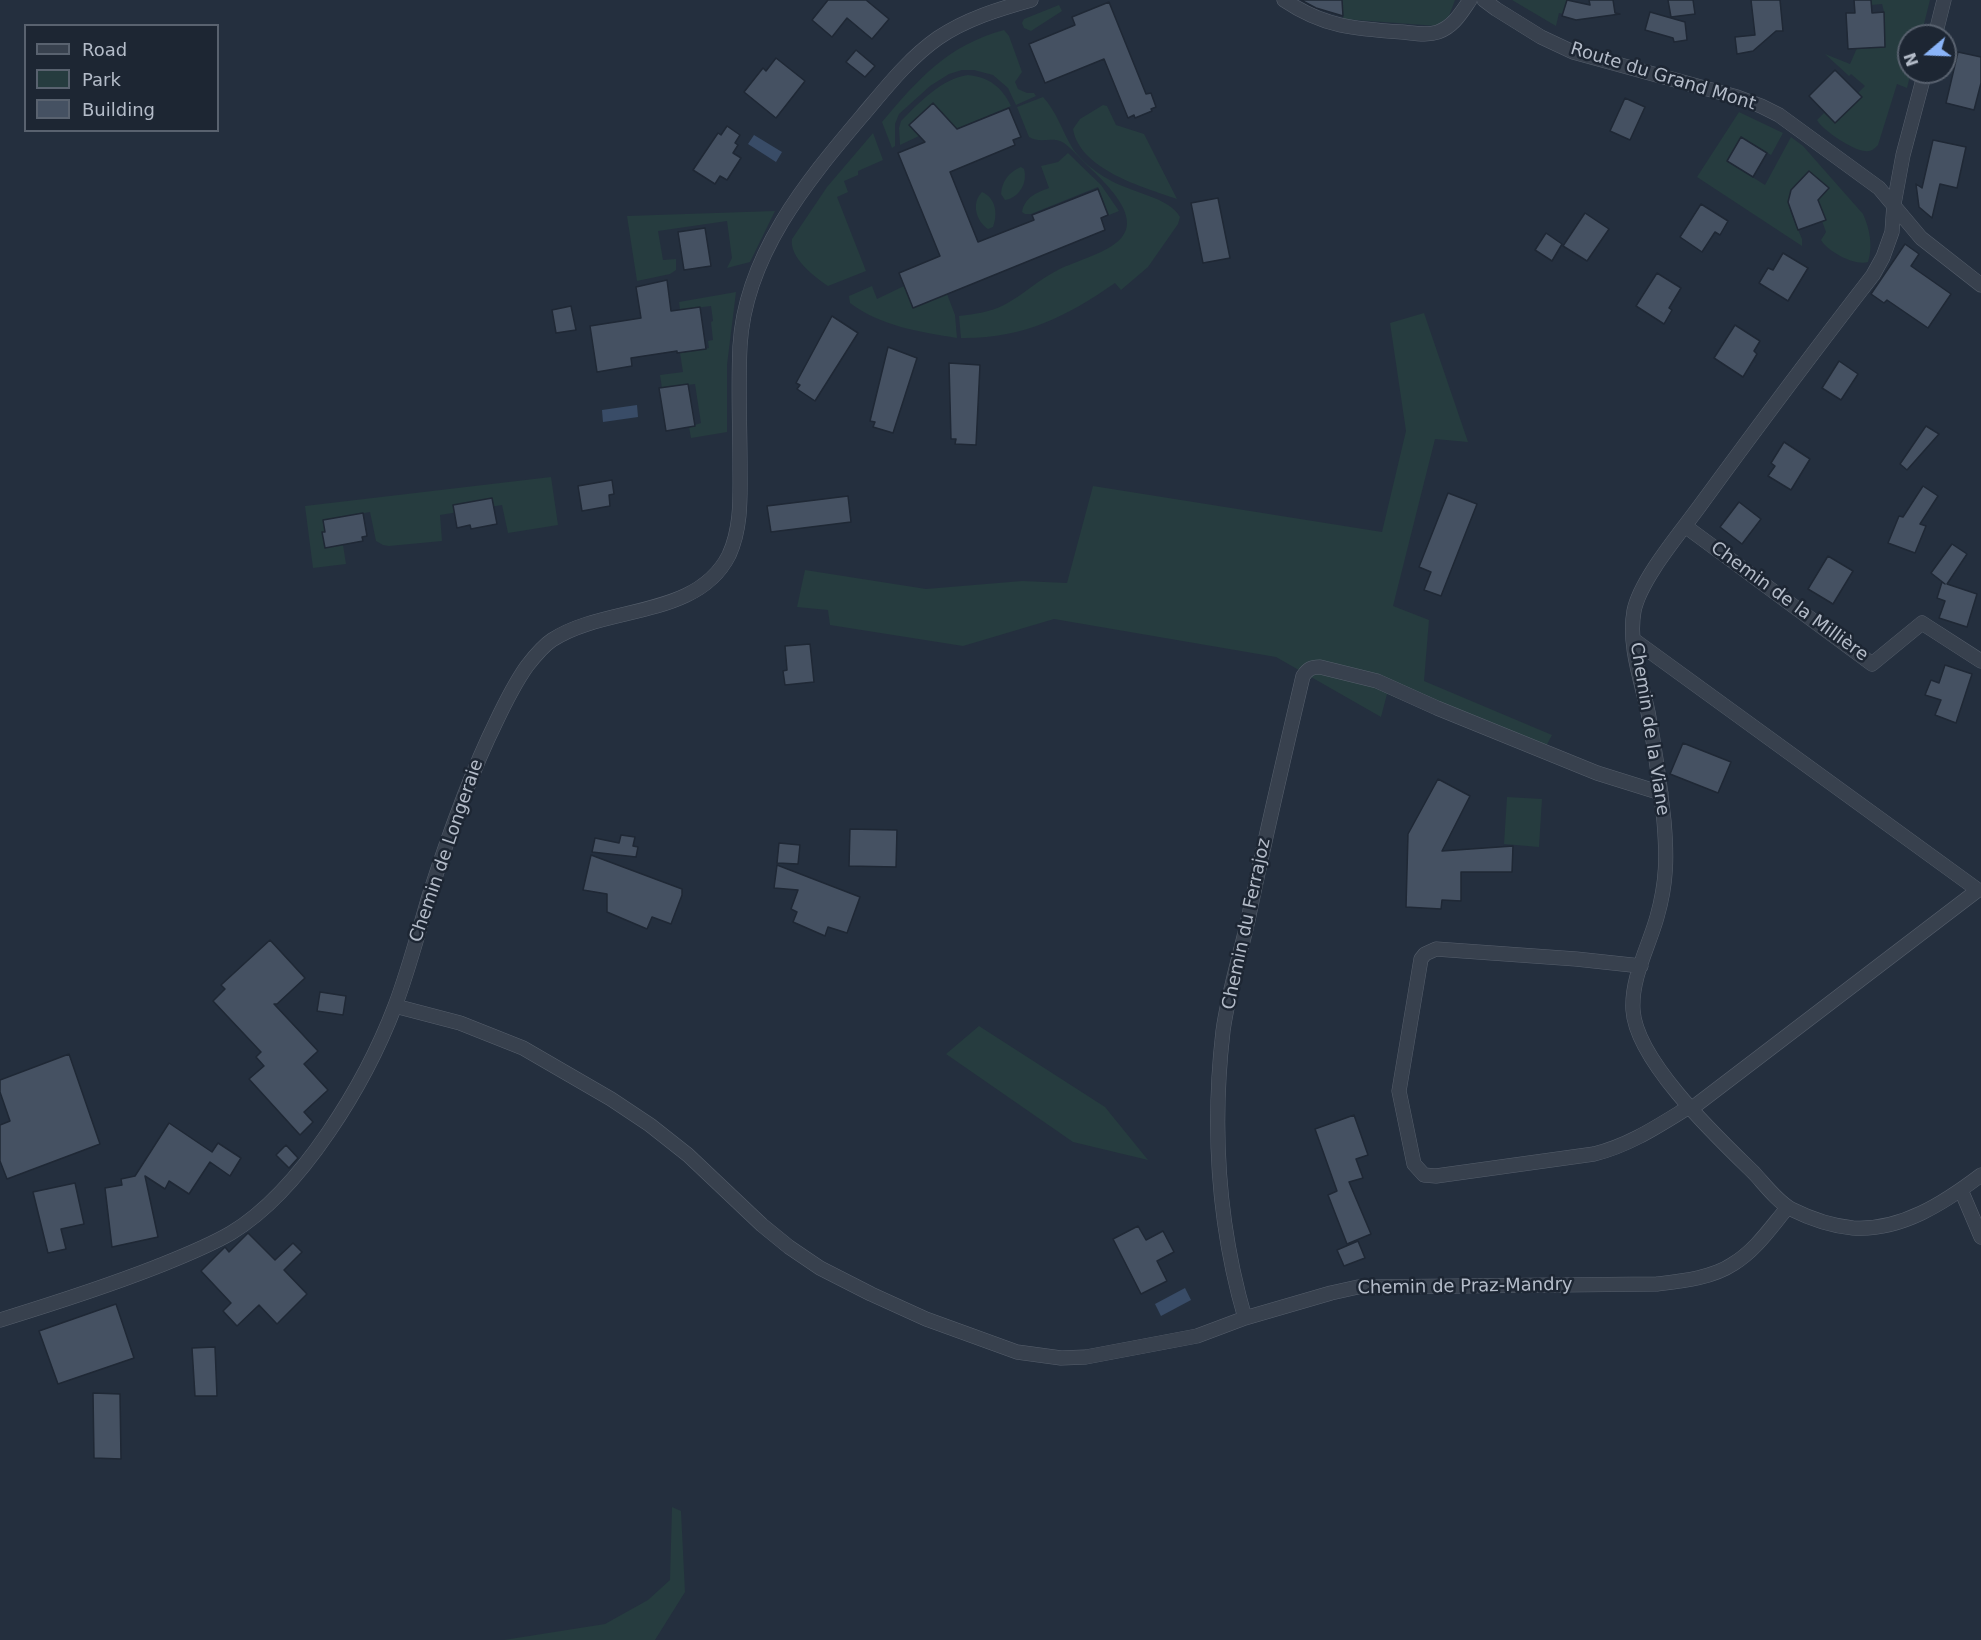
<!DOCTYPE html>
<meta charset="utf-8">
<style>
body{margin:0}
#map{position:relative;width:1981px;height:1640px;overflow:hidden;background:#242f3e;font-family:"DejaVu Sans",sans-serif}
canvas{display:block}
.legend{position:absolute;left:24px;top:24px;width:195px;height:108px;box-sizing:border-box;background:#1d2633;border:2px solid #59626f;margin:0;padding:8px 10px;list-style:none;font-size:18px;color:#b4bcc9}
.legend li{display:flex;align-items:center;gap:12px;height:30px}
.legend b{width:30px;border:2px solid #59626f}
.north{position:absolute;left:1897px;top:24px;width:60px;height:60px;box-sizing:border-box;background:#1d2633;border:2px solid #59626f;border-radius:50%;rotate:251deg;font-size:16px;font-weight:700;line-height:24px;text-align:center;color:#b4bcc9}
.north::after{content:'';display:block;margin:auto;width:21px;height:27px;background:#8ab4f8;clip-path:polygon(50% 0,100% 100%,50% 72%,0 100%)}
</style>
<div id="map">
<canvas width="1981" height="1640"></canvas>
<ul class="legend">
<li><b style="height:8px;background:#38414e"></b>Road</li>
<li><b style="height:16px;background:#263c3f"></b>Park</li>
<li><b style="height:16px;background:#455162"></b>Building</li>
</ul>
<div class="north">N</div>
</div>
<script>
const ctx = document.querySelector('canvas').getContext('2d');
ctx.lineJoin = 'round';
function fill(path, color) { ctx.fillStyle = color; ctx.fill(path, 'evenodd'); }
function trace(path, color, width, dash) { ctx.strokeStyle = color; ctx.lineWidth = width; ctx.lineCap = dash ? 'butt' : 'round'; ctx.setLineDash(dash || []); ctx.stroke(path); }
function drawText(font, color, halo, rows, align = 'center') {
  ctx.font = font + ' "DejaVu Sans",sans-serif'; ctx.lineWidth = 5; ctx.setLineDash([]); ctx.textBaseline = 'middle'; ctx.strokeStyle = halo; ctx.fillStyle = color; for (const [text, x, y, turn = 0] of rows) {
    ctx.save(); ctx.translate(x, y); ctx.rotate((+turn || 0) * Math.PI / 180); ctx.textAlign = isNaN(turn) ? turn : align; if (halo) ctx.strokeText(text, 0, 0); ctx.fillText(text, 0, 0); ctx.restore();
  }
}
fill(new Path2D(`
 M1342 0H1455L1449 16 1437 26 1343 19Z
 M1512 0H1567L1563 14 1559 13 1556 26Z
 M1871 0H1930L1921 36H1909V72H1911L1907 88 1897 84 1878 145C1874 149 1871 152 1865 151 1854 151 1822 130 1817 120L1824 113 1835 123 1861 97 1858 93 1865 86 1851 74 1849 76 1825 54 1850 64 1857 48 1885 47 1884 12 1882 4 1871 5Z
 M1059 5 1062 11 1059 13 1031 31 1024 28 1022 23 1024 19Z
 M1004 30 1009 36 1022 72 1015 82 1018 89 1027 93H1034L1036 96 1016 105 1008 88 993 75 974 70H962L949 74 930 86 899 114 895 124V146L892 148 882 122C918 79 948 45 1004 30Z
 M968 75C989 77 1002 87 1011 106L932 139 930 134 947 118 933 103 909 125 919 136 900 145 899 128 901 121C920 102 941 79 968 75Z
 M1043 97C1057 112 1062 131 1073 149 1082 161 1095 172 1108 179 1128 192 1170 197 1180 217L1178 224 1148 267 1121 290 1115 283C1066 317 1022 339 961 338L959 316C975 314 990 312 1004 305 1023 295 1038 280 1058 270 1075 261 1111 252 1122 237 1141 214 1102 180 1087 165 1080 158 1072 149 1064 143 1052 136 1040 144 1029 137L1017 107Z
 M1103 105 1107 106 1116 125 1144 134 1177 199C1143 187 1080 170 1073 129L1080 119Z
 M1739 112 1783 133 1771 155 1741 137 1727 161 1765 185 1791 137 1803 146 1863 214C1870 229 1873 247 1868 262 1855 266 1828 252 1821 240L1826 232 1822 221 1825 219 1818 200 1829 188 1809 171C1779 200 1788 204 1802 239V246L1697 177Z
 M873 133 883 160 858 171V175L844 181 848 192 837 197 866 271 828 286C815 277 789 258 792 239L827 187Z
 M1068 153 1101 185 1119 211 1109 215 1098 187 1031 214H1025L1022 212C1025 197 1036 193 1049 188L1041 166 1058 162Z
 M1021 167 1024 169C1028 183 1019 198 1005 200L1001 194C1002 181 1009 172 1021 167Z
 M982 192C996 198 998 214 993 227L988 229C976 221 971 203 982 192Z
 M775 211 750 262 727 268 732 258 727 221 658 231 663 260 676 259V270L670 274 637 281 627 216Z
 M872 286 877 299 904 286 913 308 947 294 955 315 957 338C920 332 880 326 850 303L849 296Z
 M736 292 727 365V432L691 438 689 427 701 423 695 384 662 388 660 375 683 372 680 353 709 348 708 341 713 340 711 322 713 321 711 306 680 310 679 302Z
 M1424 313 1468 442 1435 439 1393 606 1429 620 1424 681 1552 735 1541 756 1387 694 1381 717 1276 657 1054 619 963 646 830 625 828 610 797 607 805 570 926 589 1022 581 1067 583 1093 486 1382 532 1406 431 1390 323Z
 M551 477 558 525 508 533 502 505 440 515 442 541 389 546 383 545 376 541 370 512 323 520 325 532 322 533 325 547 343 545 346 564 313 568 305 506Z
 M1507 797 1542 799 1539 847 1504 844Z
 M979 1026 1105 1107 1148 1160 1073 1142 946 1054Z
 M672 1507 681 1511 685 1592 655 1640H504L605 1624 648 1600 670 1580Z`), '#263c3f');
fill(new Path2D(`
 M754 135 782 152 776 162 748 144Z
 M637 405 638 417 603 422 602 410Z
 M1185 1288 1191 1300 1161 1316 1155 1304Z`), '#394c67');
const building = new Path2D(`
 M828 0H866L889 19 872 39 847 18 832 37 812 20Z
 M1301 0H1342L1343 16 1316 8Z
 M1567 0 1590 5 1589 0H1613L1615 13 1620 14 1576 20 1562 16Z
 M1668 0H1693L1695 14 1671 17Z
 M1751 0H1780L1783 31H1776L1753 51 1737 54 1735 37 1755 35Z
 M1854 0H1871L1872 13 1884 12 1885 47 1848 49 1846 13H1855Z
 M1109 2 1146 94 1151 93 1156 107 1151 109 1152 111 1135 118 1134 115 1128 118 1104 59 1045 83 1029 44 1075 25 1072 17Z
 M1650 12 1685 22 1687 40 1674 42 1673 38 1645 30Z
 M856 50 875 66 865 77 846 62Z
 M1958 52 1981 57V83L1974 110 1946 103Z
 M776 58 805 81 776 118 744 92 763 68 766 71Z
 M1835 70 1862 97 1835 123 1809 96Z
 M1625 98 1645 107 1630 140 1610 131Z
 M933 103 957 129 1009 108 1021 137 1013 140 1015 145 950 172 978 242 1034 220 1032 215 1098 189 1108 215 1101 218 1105 230 913 308 899 273 940 256 898 153 925 142 909 125Z
 M727 126 740 135 735 143 738 145 733 153 741 158 727 180 720 176 715 184 693 170 718 133 721 135Z
 M1741 137 1767 153 1753 177 1727 161Z
 M1933 140 1966 147 1957 188 1940 184 1932 218 1919 207 1916 184 1922 188Z
 M1809 171 1829 188 1818 200 1826 220 1798 230 1788 202 1791 190Z
 M1218 198 1230 258 1203 263 1191 203Z
 M1701 204 1728 221 1720 235 1715 232 1702 252 1680 237Z
 M1585 213 1609 229 1587 261 1563 246Z
 M705 228 711 266 684 270 678 232Z
 M1546 233 1562 244 1552 261 1535 250Z
 M1905 244 1919 254 1911 266 1951 294 1928 328 1887 300 1884 303 1871 294Z
 M1783 253 1808 268 1788 301 1759 283 1768 268 1773 270Z
 M1657 273 1681 288 1669 308 1672 310 1664 324 1636 306Z
 M667 280 671 311 700 307 706 349 677 353V351L631 358 632 366 597 372 590 326 641 318 636 287Z
 M571 306 576 330 556 333 552 310Z
 M832 316 858 333 815 401 797 389 800 385 796 383Z
 M1735 325 1760 341 1754 351 1757 354 1743 377 1714 358Z
 M888 347 917 358 893 433 873 427 875 422 870 421Z
 M1839 361 1858 374 1841 400 1822 388Z
 M949 363 980 365 976 445 955 444 956 439H951Z
 M688 384 695 426 666 431 659 388Z
 M1926 426 1939 434 1907 470 1900 464Z
 M1784 442 1810 459 1791 490 1768 476 1775 466 1771 463Z
 M612 480 614 494 609 495 610 506 582 511 578 486Z
 M1923 486 1938 496 1920 524 1926 526 1915 553 1888 543 1899 516 1903 517Z
 M1448 493 1477 504 1441 596 1424 590 1431 572 1419 567Z
 M848 496 851 522 771 532 767 506Z
 M492 498 497 524 471 529 470 525 457 528 453 505Z
 M1739 502 1761 519 1742 544 1720 527Z
 M363 513 367 536 362 537 363 541 325 548 322 532H325L323 520Z
 M1952 544 1967 554 1947 584 1977 594 1967 627 1939 618 1945 601 1937 598 1942 582 1945 584 1931 573Z
 M1828 556 1853 571 1833 604 1808 589Z
 M810 644 814 682 785 685 783 671 787 670 785 646Z
 M1945 665 1972 674 1956 723 1935 715 1941 700 1925 695 1931 680 1939 683Z
 M1683 743 1731 762 1718 793 1670 774Z
 M1438 779 1470 796 1442 851 1513 846 1512 872H1461V901L1442 900 1441 909 1406 907 1408 834Z
 M850 829 897 830 896 867 849 866Z
 M621 835 635 837 633 846 638 847 636 857 592 852 595 838 619 843Z
 M779 843 800 845 798 864 777 863Z
 M591 855 682 889V895L671 924 652 917 647 929 607 912V894L583 890Z
 M777 865 860 897 847 933 828 927 825 936 793 922 797 912 791 909 798 890 774 888Z
 M270 940 305 978 277 1004H274L318 1051 304 1064 328 1090 304 1112 313 1122 300 1135 249 1079 264 1066 256 1057 261 1052 213 1001 225 989 221 985Z
 M320 992 346 996 343 1015 317 1011Z
 M69 1054 100 1144 7 1179 0 1161V1125L10 1121 0 1092V1080Z
 M1354 1115 1368 1155 1356 1159 1363 1178 1349 1182 1371 1234 1347 1244 1328 1195 1337 1191 1315 1129Z
 M169 1123 212 1152 218 1143 241 1158 230 1176 210 1162 189 1194 169 1181 165 1189 145 1176 158 1237 112 1247 105 1188 122 1185 121 1179 135 1176Z
 M286 1145 298 1158 289 1168 276 1155Z
 M75 1183 84 1224 61 1229 66 1249 48 1253 33 1192Z
 M1138 1226 1146 1240 1163 1231 1174 1252 1157 1261 1167 1281 1141 1294 1113 1239Z
 M248 1233 275 1260 293 1243 302 1252 284 1270 307 1294 277 1324 259 1305 237 1326 223 1311 231 1303 201 1271 225 1247 229 1252Z
 M1358 1241 1365 1258 1344 1266 1337 1250Z
 M116 1304 134 1358 58 1384 39 1331Z
 M215 1347 217 1396H195L192 1348Z
 M93 1393 120 1394 121 1459 94 1458Z`);
fill(building, '#455162');
trace(building, '#1f2835', 1.5);
const minor = new Path2D(`
 M1284 0C1324 27 1355 29 1402 32 1413 33 1427 36 1438 32 1454 26 1461 13 1470 0
 M1484 0 1496 9 1541 37 1573 52 1737 97 1761 106 1779 115 1879 188 1921 238 1981 285
 M1935 36 1944 0
 M1925 72 1903 155 1894 204 1892 232 1883 257 1873 275C1814 351 1756 429 1699 507 1680 533 1640 580 1634 611 1628 644 1641 680 1648 712 1655 749 1660 784 1664 821 1667 856 1667 882 1657 917 1649 946 1631 978 1633 1010 1636 1061 1718 1138 1754 1173 1765 1185 1777 1201 1791 1209 1809 1218 1832 1226 1853 1228 1901 1231 1944 1203 1981 1175
 M1685 526 1872 664 1922 623 1981 661
 M1634 640 1978 890 1691 1109
 M1641 966 1576 959 1436 949 1425 954 1421 959 1399 1091 1414 1164 1424 1175 1436 1176 1594 1154C1630 1145 1658 1126 1689 1107
 M395 1006 460 1023 523 1048 611 1099 650 1125 688 1155 762 1225 789 1247 820 1268 871 1294 926 1319 1017 1352 1061 1358 1086 1357 1197 1336 1245 1318 1331 1293 1358 1287 1657 1284C1682 1281 1712 1278 1733 1264 1756 1250 1771 1227 1788 1207
 M1961 1190 1981 1237
 M1245 1318C1218 1225 1212 1127 1223 1031 1228 994 1240 956 1248 920 1265 838 1284 757 1303 676 1308 669 1311 667 1320 667L1377 681 1437 708 1597 773 1661 793
 M0 1320C52 1304 105 1287 156 1267 181 1257 207 1247 231 1233 302 1190 366 1082 395 1006 409 969 419 930 430 893 449 834 469 777 496 722 505 703 515 683 527 666 534 657 543 646 552 640 605 605 697 619 729 555 742 527 740 495 740 465 740 426 738 386 740 346 745 256 806 182 862 116 885 89 908 59 938 38 966 19 999 9 1031 0`);
trace(minor, '#565f6c', 15);
trace(minor, '#38414e', 14);
drawText('18px', '#b4bcc9', '#1d2633', [
 ["Route du Grand Mont",1663,77,17],
 ["Chemin de la Millière",1789,602,36],
 ["Chemin de la Viane",1649,729,81],
 ["Chemin de Longeraie",447,851,-71],
 ["Chemin du Ferrajoz",1247,924,-78],
 ["Chemin de Praz-Mandry",1465,1287,-1]
]);
</script>
